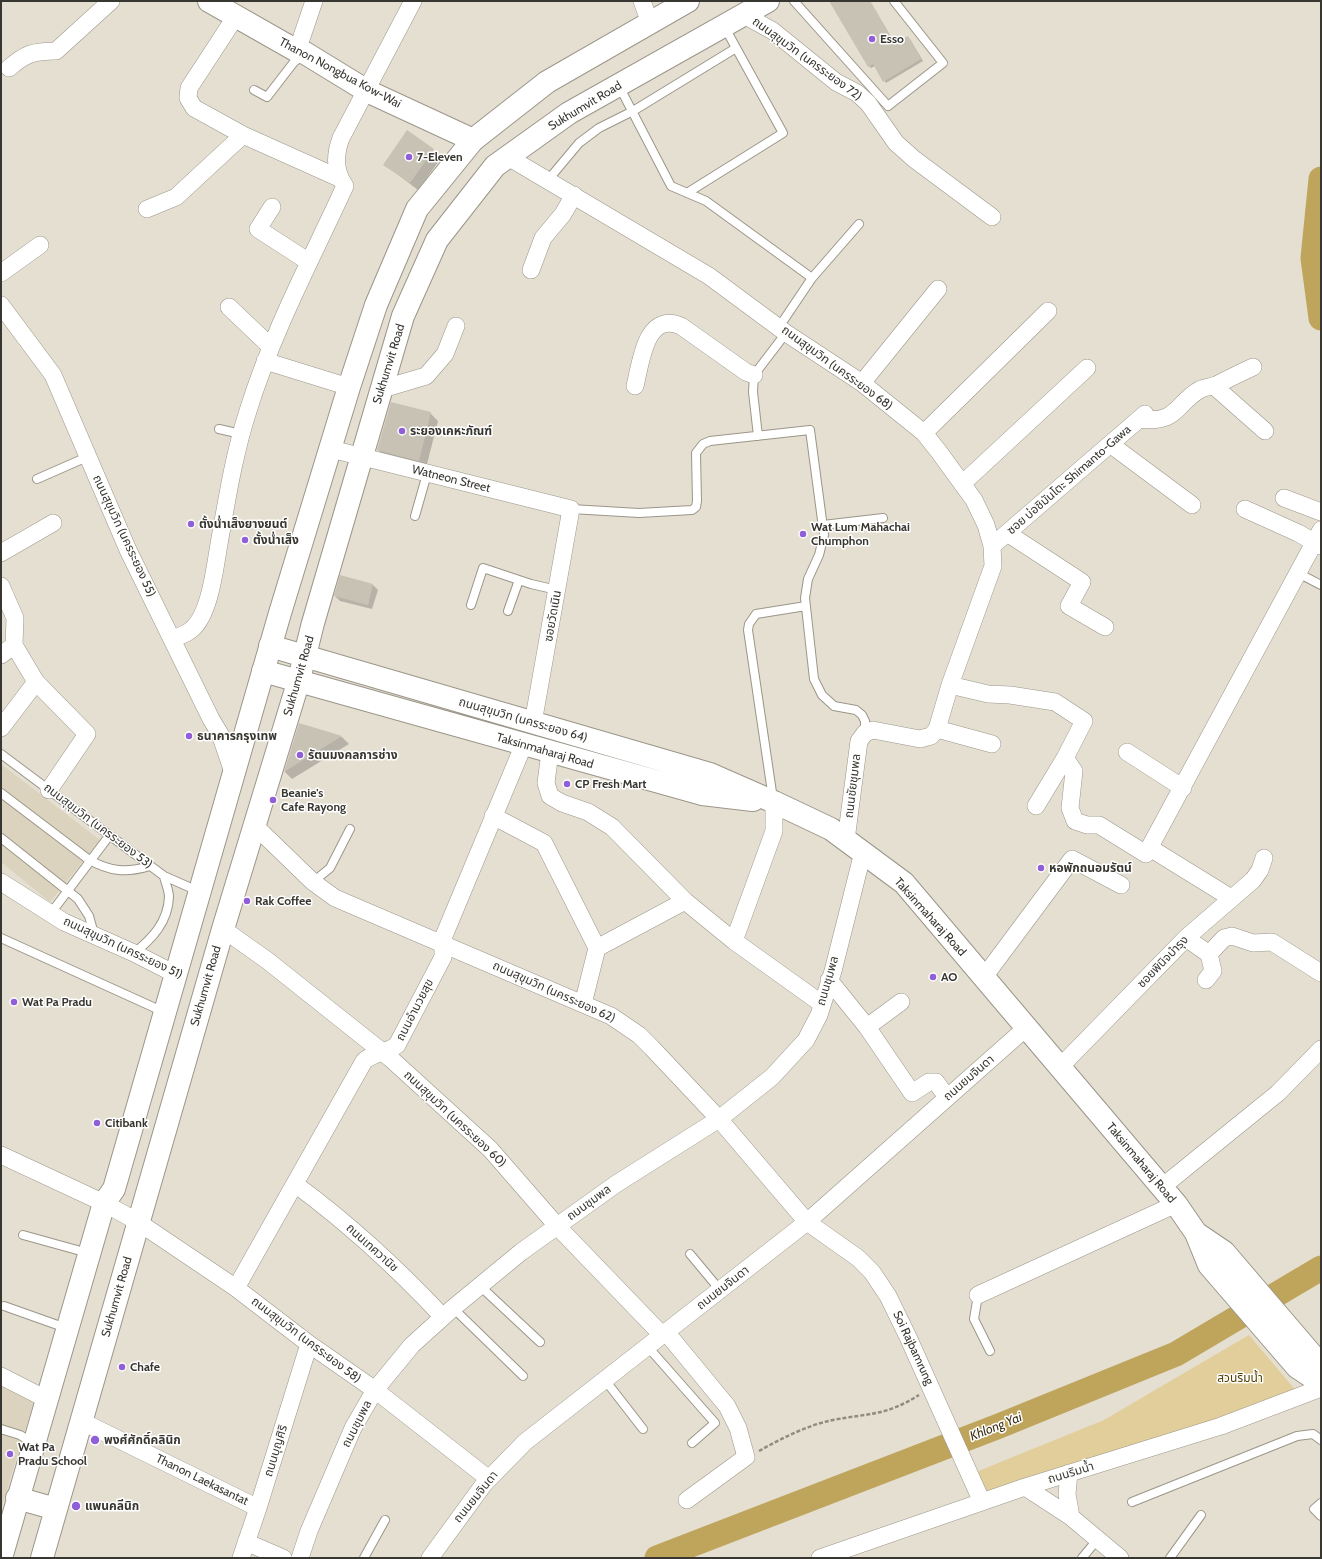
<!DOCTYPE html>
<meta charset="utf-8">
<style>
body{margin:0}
#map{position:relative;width:1322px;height:1559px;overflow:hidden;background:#e5dfd1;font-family:Cabin,sans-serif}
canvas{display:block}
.frame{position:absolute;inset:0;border:2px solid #383630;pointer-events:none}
</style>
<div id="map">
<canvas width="1322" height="1559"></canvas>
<div class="frame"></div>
</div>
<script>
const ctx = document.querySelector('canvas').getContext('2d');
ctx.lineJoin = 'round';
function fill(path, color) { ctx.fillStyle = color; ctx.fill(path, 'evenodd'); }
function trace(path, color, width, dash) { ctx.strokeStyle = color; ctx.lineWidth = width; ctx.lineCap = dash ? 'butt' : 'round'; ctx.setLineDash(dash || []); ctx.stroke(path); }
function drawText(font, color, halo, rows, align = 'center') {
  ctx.font = font + ' Cabin,"Noto Sans Thai",sans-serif'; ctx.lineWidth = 3; ctx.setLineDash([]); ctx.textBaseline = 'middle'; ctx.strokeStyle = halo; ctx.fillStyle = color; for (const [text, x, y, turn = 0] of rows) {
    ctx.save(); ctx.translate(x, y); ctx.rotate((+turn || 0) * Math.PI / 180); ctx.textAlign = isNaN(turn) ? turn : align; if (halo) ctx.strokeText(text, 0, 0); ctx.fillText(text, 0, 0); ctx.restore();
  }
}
fill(new Path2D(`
 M1 764 100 840 50 902 1 862Z
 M1 1382 35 1398 1 1509Z`), '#dbd3be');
fill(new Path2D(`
 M1249 1335 1297 1392 985 1496 976 1472 1104 1420Z`), '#e2ce9a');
fill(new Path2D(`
 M831 1H870L895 44 910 39 923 61 886 83 875 66 871 68 869 66Z
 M407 131 441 158 418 190 384 164Z
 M430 413 438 421 426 468 386 457 378 450Z
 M373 585 378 590 372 609 340 601 335 596Z
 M300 724 342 737 349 744 292 779 285 772Z`), '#0003');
trace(new Path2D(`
 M1321 179 1313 258 1321 318
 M657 1558 999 1426 1176 1354 1321 1268`), '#bfa45c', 25);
fill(new Path2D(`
 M829 1H870L895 43 908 36 921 59 883 82 873 64 868 67Z
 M407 130 434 149 410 183 383 165Z
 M391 402 431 412 419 461 377 450Z
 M340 575 373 584 368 605 334 596Z
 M299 723 342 736 284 772Z`), '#c7c2b4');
const lane = new Path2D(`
 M794 1 888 106 943 63 894 1
 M619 86 671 186 706 201 812 278
 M254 90 267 97 294 62 303 55
 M548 180 579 143 599 128 633 111 736 48
 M687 193 783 133 724 26
 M779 327 812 278 859 224
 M219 429 241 434
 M758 436 753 392 754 375 786 333
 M37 479 87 457
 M571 509 639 513 692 510 696 507 697 501 696 453 703 444 710 441 810 430 824 535 819 555 808 579 805 598 814 679 822 695 834 706 856 710 862 715 865 721V733
 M415 516 427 474
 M823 525 883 518
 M1298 573 1321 585
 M471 605 483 568 531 584 557 590
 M508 611 519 580
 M1 754 164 876 198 891
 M1 793 88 859C110 872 127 873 150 866
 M773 799 748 630 749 624 756 614 806 606
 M1 838 78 899 89 916 94 934
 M313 882 330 868 350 829
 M51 913 109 836
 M1 938 164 1012
 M134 953C152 939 168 922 169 897 169 890 165 882 164 876
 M23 1235 88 1253
 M690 1254 720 1290
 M480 1286 540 1342
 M978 1295 974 1319 990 1351
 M4 1306 66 1328
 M453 1308 523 1376
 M648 1347 715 1423 692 1443
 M605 1380 643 1429
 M1 1429 20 1435 33 1443
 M1132 1502 1297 1436 1313 1434 1321 1440
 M1321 1503 1314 1509 1321 1516
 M364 1558 385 1520
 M1082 1558 1097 1540
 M1170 1558 1201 1515`);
const street = new Path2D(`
 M642 1 650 23
 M744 15 773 31 836 82 857 93 868 103 896 143 914 159 992 217
 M236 16 189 88 188 98 194 108 243 135 339 178
 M297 51 314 1
 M9 68C25 54 33 51 56 51L111 1
 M508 157 709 276 786 333 862 383 924 433 939 452 974 500 986 525 992 546 993 566 950 685 937 729 931 736 920 739 873 730 865 733 859 741 846 840
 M272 207 258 229 309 262
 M147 209 176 197 243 135
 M531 270 543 238 563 214 574 195
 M1 273 40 245
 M1 305 53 375 128 550 211 719 220 734 234 775
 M229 307 271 347
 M265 361 349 387
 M862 383 938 289
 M635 386C641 363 645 311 681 326L746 372 754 375
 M1214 386 1265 431
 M382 389 426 376 445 354 456 326
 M1140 419C1179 424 1175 403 1201 389 1206 387 1211 387 1216 385 1228 379 1240 373 1253 367
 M924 433 1048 311
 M1110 444 1192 505
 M331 449 571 509 533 723
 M962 484 1087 368
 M1284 498 1321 512
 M1245 509 1298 533 1321 546
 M1007 533 1082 582 1069 606 1105 627
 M992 546 1145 414
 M1 553 53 523
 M1 586 15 618 14 645 36 682 87 734 49 790
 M173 639C179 636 187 634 192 629 210 614 215 567 219 544 227 499 234 454 248 411 272 333 311 260 345 186 334 171 335 154 341 138L413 1
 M1 655 14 645
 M950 685 988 694 1010 695 1055 702 1084 721 1065 758 1036 806
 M1 728 36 682
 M937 729 992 744
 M550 752 546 783 550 796 562 803 588 812 612 827 685 901 734 941 822 1004
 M1127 752 1183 788
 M1065 758 1074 771 1070 808 1075 821 1087 825H1099L1146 854 1321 530
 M493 816 544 843 597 948 583 1004
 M255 826 313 882 335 898 611 1016 639 1035 652 1048 719 1119 807 1222 858 1258 872 1272 888 1296 908 1337 982 1502
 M1150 848 1231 898
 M1 882 64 922 134 953 175 974
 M223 929 268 961 390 1058 490 1149 558 1227 662 1335
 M1186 938 1209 954 1224 938 1232 936 1253 943 1272 942 1321 973
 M734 941 774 831V802
 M597 948 685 901
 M984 977 1072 859 1121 885
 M829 980 867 1027 912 1093 929 1082H936L947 1097
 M1206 980 1213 971 1209 954
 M867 1027 901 1002
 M1060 1067 1186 938 1253 880 1260 870 1264 858
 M1 1155 104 1203 138 1222 236 1288 309 1344 375 1390 489 1479
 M295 1184C348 1223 398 1269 443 1317
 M1162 1187 1278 1093 1321 1049
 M236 1288 364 1061C374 1052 387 1053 397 1045L443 957V949L441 943 524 744
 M978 1295 1176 1204
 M666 1332 727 1406 738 1428 746 1457 687 1500
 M1 1376 48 1400
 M81 1421 258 1508
 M1069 1473 1067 1494 1071 1517
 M1025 1487 1071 1517 1120 1558
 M246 1542 283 1558
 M241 1558 258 1508 309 1344
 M300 1558 309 1531 353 1428 375 1390 412 1345 453 1308 521 1252 616 1184 719 1119 772 1077 806 1040 819 1015 833 971 863 852
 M430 1558 484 1484 525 1442 807 1222 1027 1027
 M820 1558 1025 1487 1221 1426 1321 1388`);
const secondary = new Path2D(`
 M209 1 297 51 305 53 367 91 473 140
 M270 646 710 774 774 802 831 829 904 883 1176 1204 1196 1233 1209 1265 1297 1367 1321 1383
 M263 671 702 794 753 800
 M1196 1233 1224 1252 1312 1355 1321 1374`);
const primary = new Path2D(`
 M17 1498 56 1509
 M1 1558 104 1203 114 1189 280 613 349 387 376 305 417 209 473 140 547 82 688 1
 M42 1558 223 929 298 683 313 623 403 316 437 240 495 166 569 113 768 1`);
trace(lane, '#9b9689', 10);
trace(street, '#9b9689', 18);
trace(secondary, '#9b9689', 24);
trace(primary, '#9b9689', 24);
trace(new Path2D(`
 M759 1451C782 1438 808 1425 833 1420 869 1413 886 1416 919 1395`), '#908c82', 2.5, [4, 2]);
trace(lane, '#fff', 8);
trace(street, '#fff', 17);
trace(secondary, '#fff', 22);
trace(primary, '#fff', 22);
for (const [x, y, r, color] of [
 [872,39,4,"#905fd8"],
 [409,157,4,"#905fd8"],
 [402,431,4,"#905fd8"],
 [191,524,4,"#905fd8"],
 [803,534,4,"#905fd8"],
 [245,540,4,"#905fd8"],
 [189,736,4,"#905fd8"],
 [300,755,4,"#905fd8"],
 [567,784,4,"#905fd8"],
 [273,800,4,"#905fd8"],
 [1041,868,4,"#905fd8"],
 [247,901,4,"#905fd8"],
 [933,977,4,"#905fd8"],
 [14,1002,4,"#905fd8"],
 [97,1123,4,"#905fd8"],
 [122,1367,4,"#905fd8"],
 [95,1440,5,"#905fd8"],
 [10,1454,4,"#905fd8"],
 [76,1506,5,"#905fd8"]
]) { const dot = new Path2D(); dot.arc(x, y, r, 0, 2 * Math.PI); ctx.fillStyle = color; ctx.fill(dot); trace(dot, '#fff', 1.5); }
drawText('bold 12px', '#383630', '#fff', [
 ["Esso",880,39],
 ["7-Eleven",417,157],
 ["ระยองเคหะภัณฑ์",410,431],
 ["ตั้งน่ำเส็งยางยนต์",199,524],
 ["Wat Lum Mahachai",811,527],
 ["Chumphon",811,541],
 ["ตั้งน่ำเส็ง",253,540],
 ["ธนาคารกรุงเทพ",197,736],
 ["รัตนมงคลการช่าง",308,755],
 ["CP Fresh Mart",575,784],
 ["Beanie's",281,793],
 ["Cafe Rayong",281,807],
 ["หอพักถนอมรัตน์",1049,868],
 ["Rak Coffee",255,901],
 ["AO",941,977],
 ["Wat Pa Pradu",22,1002],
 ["Citibank",105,1123],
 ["Chafe",130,1367],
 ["พงศ์ศักดิ์คลินิก",104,1440],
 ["Wat Pa",18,1447],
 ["Pradu School",18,1461],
 ["แพนคลีนิก",85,1506]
], 'left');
drawText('12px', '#383630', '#fff', [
 ["ถนนสุขุมวิท (นครระยอง 72)",807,59,36],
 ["Thanon Nongbua Kow-Wai",340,73,28],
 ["Sukhumvit Road",585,106,-31],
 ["Sukhumvit Road",389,364,-73],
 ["ถนนสุขุมวิท (นครระยอง 68)",837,368,36],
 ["Watneon Street",451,479,14],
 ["ซอย บ่อชิมันโตะ Shimanto-Gawa",1069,480,-41],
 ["ถนนสุขุมวิท (นครระยอง 55)",124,536,65],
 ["ซอยวัดเนิน",553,616,-80],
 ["Sukhumvit Road",299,676,-74],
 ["ถนนสุขุมวิท (นครระยอง 64)",523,720,16],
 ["Taksinmaharaj Road",545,751,16],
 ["ถนนชัยชุมพล",853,786,-83],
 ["ถนนสุขุมวิท (นครระยอง 53)",98,826,37],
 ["Taksinmaharaj Road",930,917,48],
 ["ถนนสุขุมวิท (นครระยอง 51)",123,948,25],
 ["ซอยพินิจบำรุง",1163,962,-46],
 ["ถนนชุมพล",828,981,-74],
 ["Sukhumvit Road",206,986,-74],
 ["ถนนสุขุมวิท (นครระยอง 62)",554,992,24],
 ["ถนนอำนวยสุข",415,1010,-63],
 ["ถนนยมจินดา",969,1078,-41],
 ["ถนนสุขุมวิท (นครระยอง 60)",455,1119,43],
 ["Taksinmaharaj Road",1141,1163,50],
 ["ถนนชุมพล",589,1203,-36],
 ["ถนนเทศวานิช",372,1248,42],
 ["ถนนยมจินดา",723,1288,-38],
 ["Sukhumvit Road",117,1297,-74],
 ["ถนนสุขุมวิท (นครระยอง 58)",306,1340,37],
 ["Soi Rajbamrung",913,1348,65],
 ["ถนนชุมพล",357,1424,-63],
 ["ถนนบุญศิริ",276,1451,-73],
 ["ถนนริมน้ำ",1071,1473,-17],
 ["Thanon Laekasantat",202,1480,26],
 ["ถนนยมจินดา",476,1497,-51]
]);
drawText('12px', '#503e00', '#fff', [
 ["สวนริมน้ำ",1240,1378]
]);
drawText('italic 13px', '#3d3111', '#fff', [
 ["Khlong Yai",996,1427,-22]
]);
</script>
